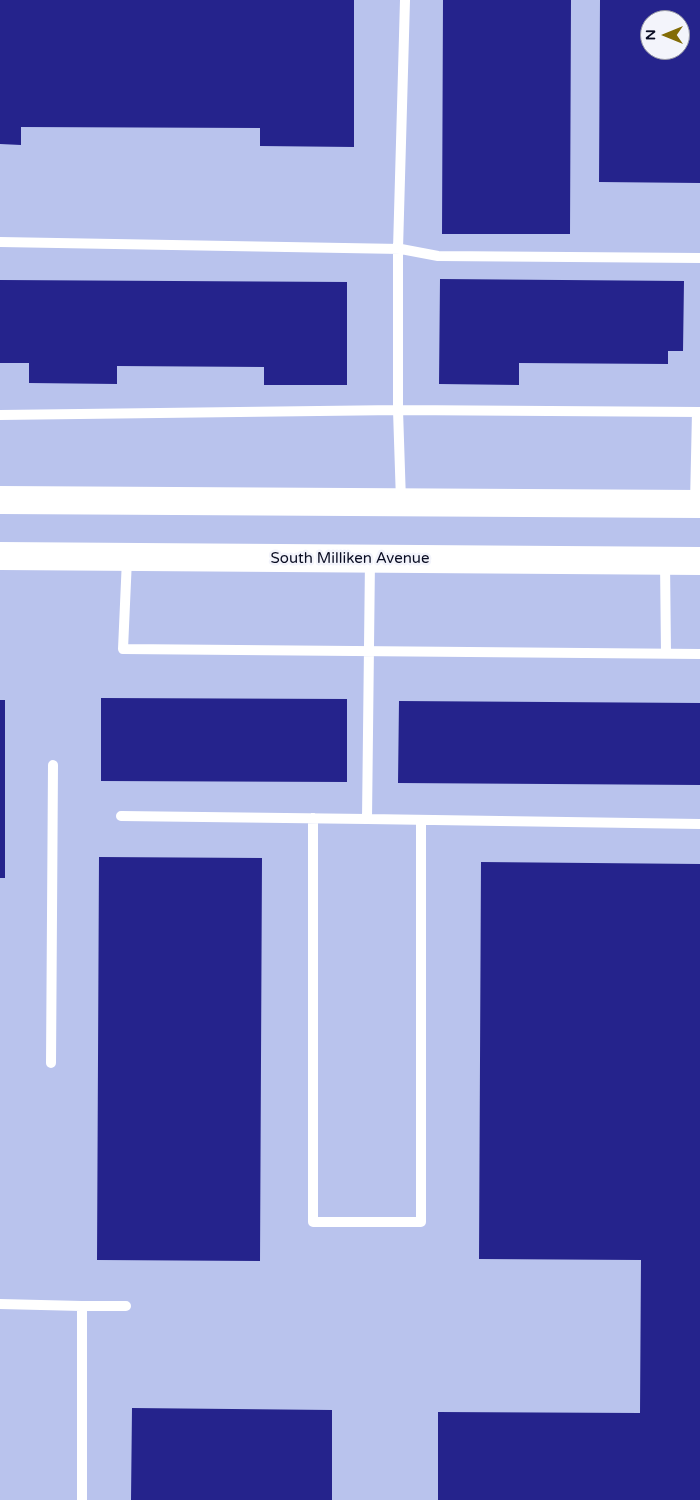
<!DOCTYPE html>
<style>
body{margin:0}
#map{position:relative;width:700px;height:1500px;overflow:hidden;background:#c8d2f8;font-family:"Varela Round",sans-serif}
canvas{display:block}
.north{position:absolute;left:640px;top:10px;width:50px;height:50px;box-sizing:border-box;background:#f3f4fb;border:1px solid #9597a4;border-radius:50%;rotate:270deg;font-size:14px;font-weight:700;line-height:20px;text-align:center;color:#090c22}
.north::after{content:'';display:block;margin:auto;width:18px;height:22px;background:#836c07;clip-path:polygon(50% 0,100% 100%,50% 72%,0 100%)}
</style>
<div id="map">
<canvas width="700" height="1500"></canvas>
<div class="north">N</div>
</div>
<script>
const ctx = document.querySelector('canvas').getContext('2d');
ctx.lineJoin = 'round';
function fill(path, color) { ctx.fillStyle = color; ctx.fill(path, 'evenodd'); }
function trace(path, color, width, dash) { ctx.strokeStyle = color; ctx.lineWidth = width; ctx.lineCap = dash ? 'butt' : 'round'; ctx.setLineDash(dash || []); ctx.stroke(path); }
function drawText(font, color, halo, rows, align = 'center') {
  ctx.font = font + ' "Varela Round",sans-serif'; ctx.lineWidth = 5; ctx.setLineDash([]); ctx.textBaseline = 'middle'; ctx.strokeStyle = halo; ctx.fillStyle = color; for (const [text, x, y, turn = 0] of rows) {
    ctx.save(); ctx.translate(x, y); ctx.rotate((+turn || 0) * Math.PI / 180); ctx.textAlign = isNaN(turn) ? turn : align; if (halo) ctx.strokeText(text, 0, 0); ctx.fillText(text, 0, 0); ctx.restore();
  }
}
fill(new Path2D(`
 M0 0H700V1500H0ZM650 20H680V50H650Z`), '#b9c3ed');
fill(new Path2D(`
 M0 0H354V147L260 146V128L21 127V145L0 144Z
 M443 0H571L570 234H442Z
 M600 0H700V183L599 182ZM650 20H680V50H650Z
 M440 279 684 281 683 351H668V364L519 363V385L439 384Z
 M0 280 347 282V385H264V367L117 366V384L29 383V363H0Z
 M101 698 347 699V782L101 781Z
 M0 700H5V878H0Z
 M399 701 700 703V785L398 783Z
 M99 857 262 858 260 1261 97 1260Z
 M481 862 700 864V1500H438V1412L640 1413 641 1260 479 1259Z
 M132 1408 332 1410V1500H131Z`), '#25238c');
trace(new Path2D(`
 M405 0 398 249V410L700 412
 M0 242 401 249 438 256 700 258
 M0 415 398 410 401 501
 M695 503 697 412
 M127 559 123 649 700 654
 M665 562 666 653
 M121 816 367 819 370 560
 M313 818V1222H421V820
 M367 819 700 824
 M51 1063 53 765
 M0 1304 82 1306V1500
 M82 1306H126`), '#fff', 10);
trace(new Path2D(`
 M0 500 700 504
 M0 556 700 561`), '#fff', 28);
drawText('15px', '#090c22', '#f3f4fb', [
 ["South Milliken Avenue",350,559]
]);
</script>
